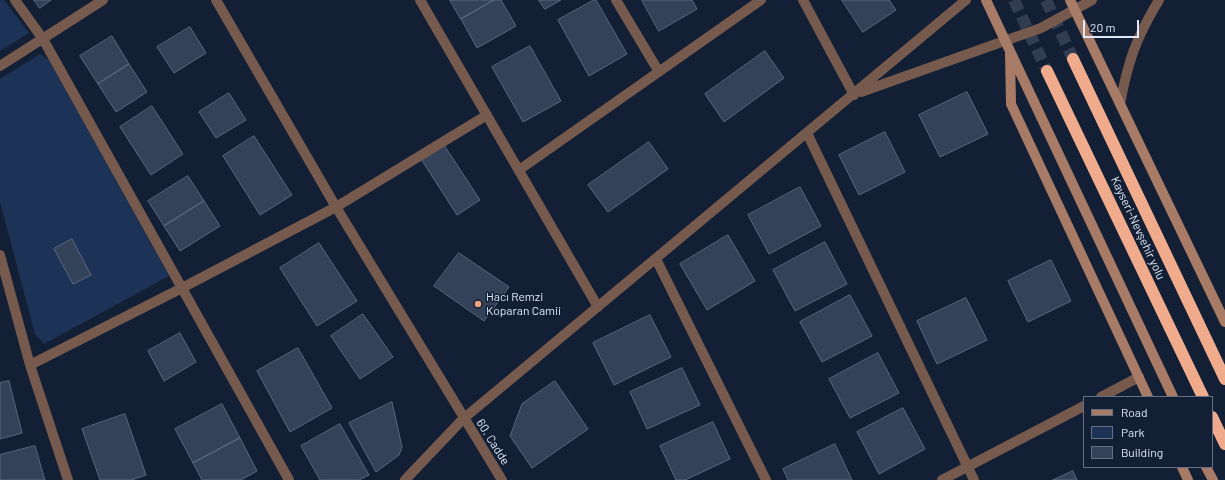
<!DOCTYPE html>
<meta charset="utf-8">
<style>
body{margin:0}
#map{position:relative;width:1225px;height:480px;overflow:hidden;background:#131f34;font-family:Barlow,sans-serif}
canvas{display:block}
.legend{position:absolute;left:1083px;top:396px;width:130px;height:72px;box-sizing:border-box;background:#131f34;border:1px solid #657082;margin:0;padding:5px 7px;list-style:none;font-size:12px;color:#e0e9f8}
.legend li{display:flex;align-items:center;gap:8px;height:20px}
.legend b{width:20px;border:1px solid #657082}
.scale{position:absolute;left:1083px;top:20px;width:56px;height:18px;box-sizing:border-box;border:2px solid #e0e9f8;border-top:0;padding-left:5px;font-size:12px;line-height:14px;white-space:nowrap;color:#e0e9f8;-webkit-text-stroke:3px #131f34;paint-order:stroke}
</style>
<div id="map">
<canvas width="1225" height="480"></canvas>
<ul class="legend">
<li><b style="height:5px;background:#a77b66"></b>Road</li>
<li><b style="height:11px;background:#1d3257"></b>Park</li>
<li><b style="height:11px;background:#334159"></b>Building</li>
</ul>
<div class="scale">20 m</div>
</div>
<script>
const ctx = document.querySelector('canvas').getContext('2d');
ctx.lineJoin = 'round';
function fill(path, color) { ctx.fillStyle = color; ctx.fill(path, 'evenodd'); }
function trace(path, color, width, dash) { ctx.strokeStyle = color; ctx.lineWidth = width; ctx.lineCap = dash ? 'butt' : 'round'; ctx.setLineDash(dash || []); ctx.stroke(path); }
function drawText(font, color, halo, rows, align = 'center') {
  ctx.font = font + ' Barlow,sans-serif'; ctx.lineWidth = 3; ctx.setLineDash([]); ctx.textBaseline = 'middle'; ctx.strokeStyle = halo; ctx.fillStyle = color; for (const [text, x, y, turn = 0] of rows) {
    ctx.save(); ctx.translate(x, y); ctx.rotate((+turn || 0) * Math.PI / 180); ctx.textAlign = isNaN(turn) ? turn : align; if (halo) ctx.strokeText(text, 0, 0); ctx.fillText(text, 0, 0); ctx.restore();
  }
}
fill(new Path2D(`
 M0 0H4L29 33 0 51Z
 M40 54 49 60 169 276 44 344 35 334 0 202V79Z`), '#1d3257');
const building = new Path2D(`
 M34 0H51L40 8Z
 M450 0H494L461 19Z
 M494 0H501L516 26 477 48 461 19Z
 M539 0H561L545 9Z
 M594 0H596L627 54 589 76 558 20Z
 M642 0H692L697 9 659 31Z
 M842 0H889L896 10 863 32Z
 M190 27 206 53 174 73 157 47Z
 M112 36 129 64 98 84 80 56Z
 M530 46 561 101 523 122 492 67Z
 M765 51 784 78 724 122 705 94Z
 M129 64 147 92 116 112 98 84Z
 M967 92 988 134 940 157 919 115Z
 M229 93 246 120 216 138 199 112Z
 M152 106 183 154 151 175 120 127Z
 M885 132 905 172 859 195 839 155Z
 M254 136 292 195 260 215 223 156Z
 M649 142 668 169 608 212 588 185Z
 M444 145 480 200 457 215 421 159Z
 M188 176 204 201 164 226 148 201Z
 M800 187 821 226 769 254 748 215Z
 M204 201 220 226 180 251 164 226Z
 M728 235 755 281 707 310 680 264Z
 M72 239 91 275 73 284 54 249Z
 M825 242 847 284 795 311 773 270Z
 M319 243 357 301 317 326 280 268Z
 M459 253 509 287 484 321 434 286Z
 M1051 260 1071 301 1028 322 1008 281Z
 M850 295 872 336 822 362 800 322Z
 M966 298 987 340 937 364 917 321Z
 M363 314 393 357 360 379 331 336Z
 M650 315 671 357 614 385 593 343Z
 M180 333 196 362 164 381 148 351Z
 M298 348 332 408 290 432 257 371Z
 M878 353 899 393 850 418 829 379Z
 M682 368 700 405 647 429 630 392Z
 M9 381 22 433 0 439V383Z
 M555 381 588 429 532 468 510 436 522 404Z
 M392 402 402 447 399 455 376 472 349 423Z
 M222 404 240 438 193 463 175 429Z
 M903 408 925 449 879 474 857 432Z
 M125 414 146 475 131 480H100L82 429Z
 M713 422 730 459 685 480H676L660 446Z
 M340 424 369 475 359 480H320L301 446Z
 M240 438 257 471 241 480H202L193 463Z
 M835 444 852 480H788L783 469Z
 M35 446 45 480H0V455Z
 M1073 471 1077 480H1053Z`);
fill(building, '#334159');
trace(building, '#586881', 1);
trace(new Path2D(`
 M1014 0 1047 71
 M1046 0 1073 59`), '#323d51', 12, [12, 6]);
trace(new Path2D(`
 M15 0 43 39 289 480
 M216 0 336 207 502 480
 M420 0 598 307
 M616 0 659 72
 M803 0 854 95
 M0 66 103 0
 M861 92 1041 28 1092 0
 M1120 104C1128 61 1136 38 1159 0
 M807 133 974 480
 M519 170 761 0
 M0 255 30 365 68 480
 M656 259 766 480
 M30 365 182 288 336 207 487 115
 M1101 397 1139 377
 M405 480 463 419 966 0
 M942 480 1084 406`), '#755a4d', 10);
trace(new Path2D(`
 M986 0 1173 397
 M1070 0 1225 322
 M1010 54 1011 104 1148 397
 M1182 467 1188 480
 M1206 467 1213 480`), '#a77b66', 10);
trace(new Path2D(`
 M1073 59 1225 379
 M1047 71 1203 397
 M1212 417 1225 444`), '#efab8b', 12);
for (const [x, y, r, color] of [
 [478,304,4,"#f1a27b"]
]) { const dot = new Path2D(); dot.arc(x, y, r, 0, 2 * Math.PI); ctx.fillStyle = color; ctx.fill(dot); trace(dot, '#131f34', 1.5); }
drawText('12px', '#e0e9f8', '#131f34', [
 ["Kayseri-Nevşehir yolu",1138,228,65],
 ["60. Cadde",493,442,58]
]);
drawText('12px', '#e0e9f8', '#131f34', [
 ["Hacı Remzi",486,297],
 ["Koparan Camii",486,311]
], 'left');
</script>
